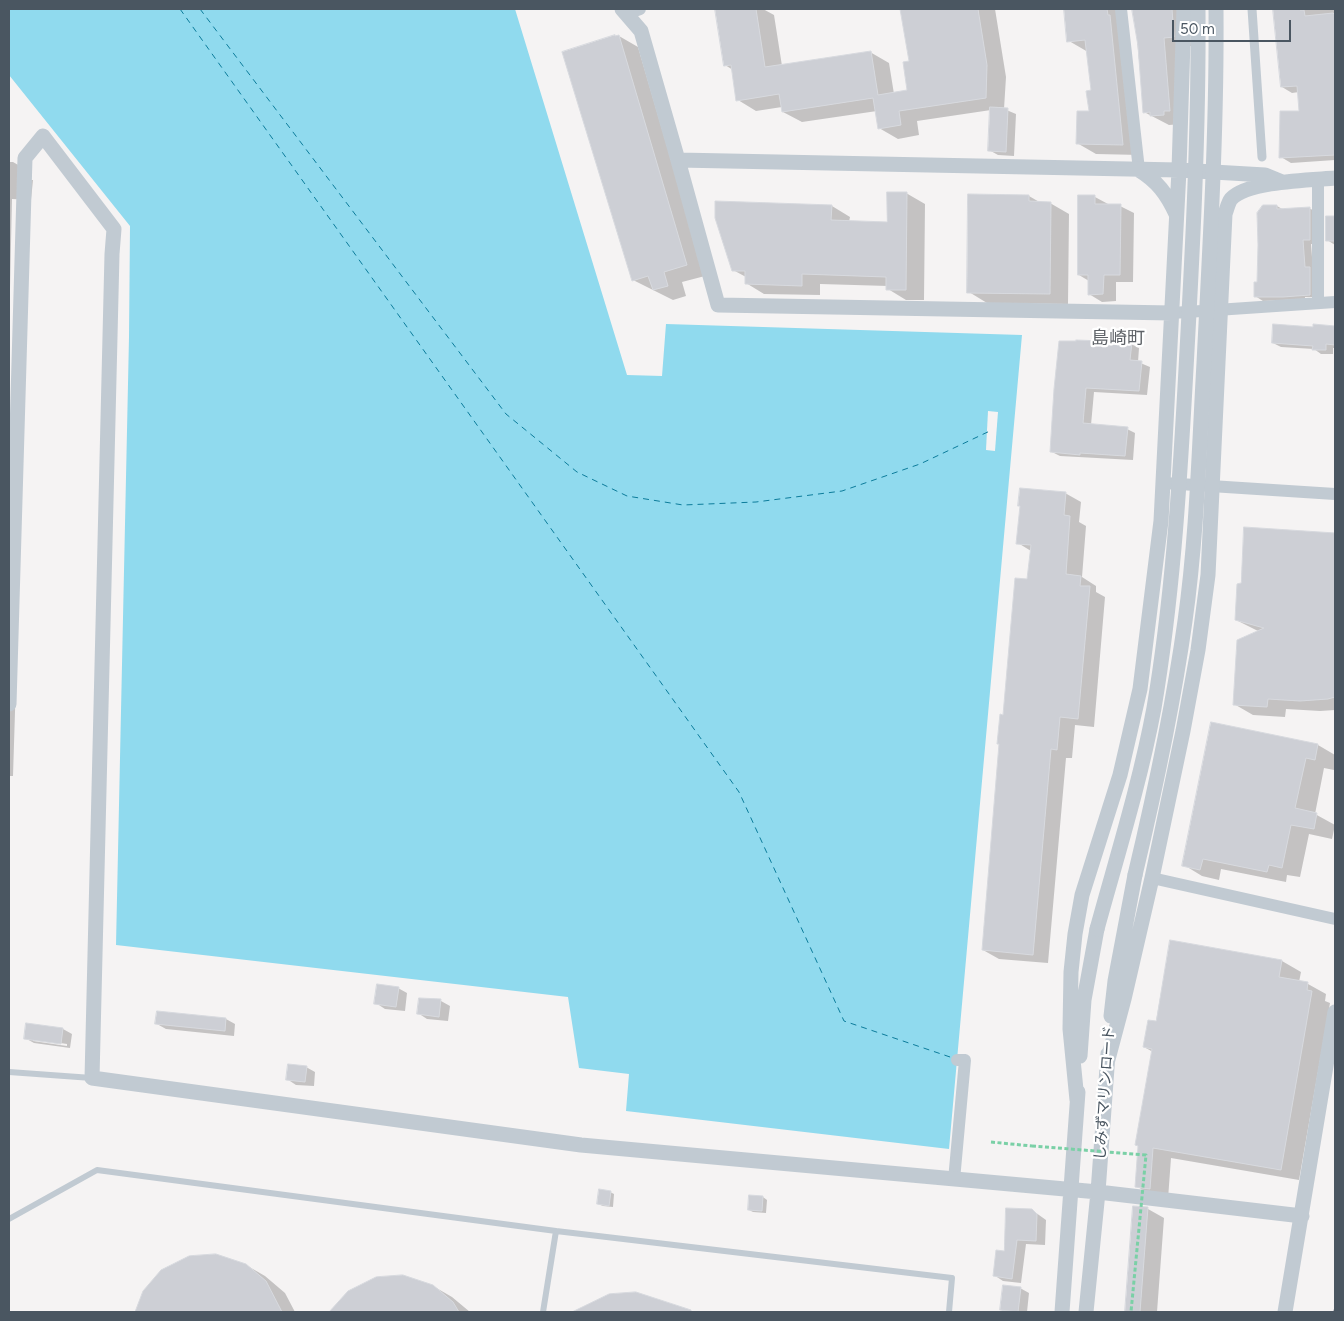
<!DOCTYPE html>
<meta charset="utf-8">
<style>
body{margin:0}
#map{position:relative;width:1344px;height:1321px;overflow:hidden;background:#f5f3f3;font-family:Figtree,sans-serif}
canvas{display:block}
.frame{position:absolute;inset:0;border:10px solid #4a5661;pointer-events:none}
.scale{position:absolute;left:1172px;top:20px;width:119px;height:22px;box-sizing:border-box;border:2px solid #4a5661;border-top:0;padding-left:6px;font-size:15px;line-height:18px;white-space:nowrap;color:#4a5661;-webkit-text-stroke:4px #fff;paint-order:stroke}
</style>
<div id="map">
<canvas width="1344" height="1321"></canvas>
<div class="frame"></div>
<div class="scale">50 m</div>
</div>
<script>
const ctx = document.querySelector('canvas').getContext('2d');
ctx.lineJoin = 'round';
function fill(path, color) { ctx.fillStyle = color; ctx.fill(path, 'evenodd'); }
function trace(path, color, width, dash) { ctx.strokeStyle = color; ctx.lineWidth = width; ctx.lineCap = dash ? 'butt' : 'round'; ctx.setLineDash(dash || []); ctx.stroke(path); }
function drawText(font, color, halo, rows, align = 'center') {
  ctx.font = font + ' Figtree,"Noto Sans JP",sans-serif'; ctx.lineWidth = 4.5; ctx.setLineDash([]); ctx.textBaseline = 'middle'; ctx.strokeStyle = halo; ctx.fillStyle = color; for (const [text, x, y, turn = 0] of rows) {
    ctx.save(); ctx.translate(x, y); ctx.rotate((+turn || 0) * Math.PI / 180); ctx.textAlign = isNaN(turn) ? turn : align; if (halo) ctx.strokeText(text, 0, 0); ctx.fillText(text, 0, 0); ctx.restore();
  }
}
fill(new Path2D(`
 M9 9H515L627 375 662 376 666 324 1022 335 949 1149 626 1111 629 1074 579 1068 568 997 116 945 129 337 130 226 9 75Z`), '#90daee');
fill(new Path2D(`
 M988 411 998 412 995 451 986 450Z`), '#f5f3f3');
fill(new Path2D(`
 M724 9H763L774 15 782 66 870 52 889 63 894 94 908 91 910 62 902 9H995L1006 77 1004 109 1016 114 1014 156 998 155 989 150 991 110 917 121 919 135 898 139 879 128 877 111 802 122 783 112 782 107 756 111 738 100 733 70 725 65 716 10Z
 M1065 9H1126L1141 155 1096 154 1077 143 1090 112 1092 91 1088 52 1069 41Z
 M1134 9H1188L1191 46 1181 48 1182 124 1169 125 1144 112Z
 M1274 9H1335V160L1291 163 1281 157 1300 112 1299 92 1292 93 1282 87Z
 M619 36 638 47 705 276 682 282 686 296 673 300 633 280Z
 M9 162H13L32 173 31 180H33L31 200 12 199 9 335Z
 M906 193 925 204 924 300H906L888 289V286L820 284V295L764 294 746 283V277L733 270 832 206 850 217 849 222 888 223Z
 M1029 196 1041 203H1050L1069 214 1068 304 987 303 969 292Z
 M1095 197 1108 204 1120 206 1134 213 1133 282H1116V301L1102 302 1089 294V281L1079 275Z
 M1264 206H1277L1284 210 1309 208 1318 213V245L1311 244 1313 270 1318 297H1305V299L1263 301 1255 296 1258 283Z
 M1327 217 1335 218V245L1327 240Z
 M1314 326H1335V348H1333V354H1321L1314 349 1281 347 1273 343 1314 328Z
 M1131 344 1139 348 1138 362 1150 367 1147 395 1094 392 1091 425 1127 429 1135 433 1133 460 1060 456 1052 452 1055 389Z
 M1065 493 1081 502 1079 522 1086 526 1082 577 1096 586V592L1105 597 1094 727 1075 725 1072 758H1066L1048 963 999 959 983 950 1004 716 1028 581 1031 551 1018 543Z
 M1246 528 1335 534V710L1320 711 1286 709 1285 717 1253 715 1234 704 1260 632 1236 620 1242 584Z
 M9 644 17 648 13 776H9Z
 M1318 745 1335 755V762L1334 770 1324 768 1315 814 1335 825 1332 839 1309 834 1300 877 1287 875 1286 882 1221 869 1219 880 1202 876 1184 865Z
 M1282 961 1301 972 1299 982 1308 984 1326 994 1325 1001 1330 1003 1299 1180 1171 1158 1168 1199 1155 1197 1136 1186 1153 1052 1144 1047 1157 1022Z
 M398 988 407 993 405 1011 385 1009 376 1003Z
 M441 1001 450 1006 448 1021 427 1019 418 1013Z
 M226 1019 235 1024 234 1036 166 1029 157 1024Z
 M63 1029 72 1034 70 1048 34 1043 25 1038ZM33 1039 67 1044V1046L33 1041Z
 M306 1067 315 1072 314 1086 296 1085 287 1079Z
 M610 1192 614 1194 613 1207 603 1206 598 1204Z
 M763 1197 767 1200 766 1213 753 1212 749 1210Z
 M1135 1207 1148 1209 1164 1218 1157 1312H1126Z
 M1032 1210 1046 1220 1045 1245 1026 1244 1021 1283 1003 1281 994 1275Z
 M246 1265 265 1276 285 1293 295 1312H137L144 1291Z
 M433 1286 452 1297 470 1312H331L348 1292Z
 M1020 1288 1029 1293 1027 1312H1006L1001 1310Z
 M666 1303 683 1312H579L582 1309Z`), '#0003');
trace(new Path2D(`
 M180 9 739 792 844 1021 953 1058
 M200 9 506 414 577 472 627 496 683 505 756 502 842 491 920 464 992 430`), '#0c7c9b', 1, [6, 5]);
const building = new Path2D(`
 M715 9H756L765 67 871 51 878 95 907 90 903 62 909 61 900 9H978L987 65 986 98 899 111 901 125 878 129 873 98 782 112 779 94 736 101 731 65 724 66Z
 M1064 9H1107L1108 15H1110L1123 145 1076 144 1077 111H1089L1086 91 1091 90 1085 40 1067 42Z
 M1132 9H1172L1174 37 1164 38 1170 111H1164V115L1150 116V112L1143 113 1138 46Z
 M1273 9H1300V10H1304L1305 16 1333 13 1335 15V155L1279 158 1280 111H1299L1297 86 1281 87Z
 M615 35V36L619 35 687 265 664 272 668 286 653 290 648 276 632 281 562 52Z
 M990 107 1008 108 1006 152 988 151Z
 M887 192H907L906 290H886V277L802 274V286L745 284V271H732L715 218V201L832 205 831 220 887 222Z
 M968 194 1029 195V201L1051 202 1050 294 967 293Z
 M1078 195H1095V204H1121L1120 275H1104L1103 294 1088 295V275H1078Z
 M1263 205H1277V209L1310 207V240H1303L1305 267H1310V295L1283 297H1254V282H1257L1258 245 1257 213Z
 M1326 216H1335V241H1326Z
 M1273 324 1313 327V324L1335 326V345L1326 344V350H1312L1313 346 1272 343Z
 M1076 340 1132 342 1130 360 1142 361 1139 391 1086 388 1083 423 1128 427 1125 456 1080 453V455L1050 452 1054 389 1059 341H1076Z
 M1020 488 1066 492 1064 515 1070 516 1066 574 1081 576 1080 586H1090L1078 719 1060 717 1057 750 1051 749 1033 955 982 950 999 744H997L1000 714 1003 715 1015 578 1027 579 1031 545 1016 544 1020 506H1018Z
 M1244 527 1335 533V697L1328 699 1300 701 1268 699 1267 707 1233 705 1237 640 1264 628 1235 620 1237 584 1241 583Z
 M1211 722 1318 744 1315 760 1306 758 1295 808 1317 813 1314 829 1291 825 1282 868 1269 865 1267 872 1203 859 1200 870 1182 866Z
 M1170 940 1282 960 1279 977 1308 982 1307 990 1312 991 1281 1170 1153 1148 1150 1189 1135 1187 1138 1146 1135 1145 1152 1049 1143 1047 1148 1020 1156 1021Z
 M377 984 399 987 396 1007 374 1004Z
 M419 998 441 999 439 1017 417 1014Z
 M157 1011 226 1018 225 1031 155 1024Z
 M26 1023 63 1028 61 1044 24 1039Z
 M288 1064 307 1066 305 1082 286 1080Z
 M599 1189 611 1191 609 1206 597 1204Z
 M749 1195 763 1196 762 1211 748 1210Z
 M1133 1206 1148 1207 1140 1312H1125Z
 M1006 1208 1032 1209 1037 1214 1036 1241 1017 1240 1012 1279 993 1276 996 1250 1004 1251Z
 M216 1254 246 1264 266 1281 282 1312H135L143 1291 161 1270 189 1256Z
 M403 1275 433 1285 453 1302 459 1312H329L348 1291 376 1277Z
 M1003 1285 1021 1287 1018 1312 1000 1310Z
 M636 1292 691 1310V1312H572L609 1294Z`);
fill(building, '#cdcfd5');
trace(building, '#d7d9de', 1);
trace(new Path2D(`
 M991 1142 1032 1146`), '#7ad0a6', 3, [4, 2.5]);
trace(new Path2D(`
 M9 1072 92 1078
 M9 1219 97 1170 556 1231 952 1278 949 1312
 M543 1312 556 1231`), '#c1cad2', 6);
trace(new Path2D(`
 M1252 9 1262 157`), '#c1cad2', 9);
trace(new Path2D(`
 M1121 9 1139 170
 M626 14 640 9
 M1318 303V179
 M1172 313 1335 302
 M1164 483 1335 494
 M1152 878 1335 919
 M954 1180 965 1060H957`), '#c1cad2', 12);
trace(new Path2D(`
 M622 9 641 31 678 160 1179 170 1265 175 1282 182
 M678 160 718 305 1172 313
 M1139 170C1157 181 1167 194 1176 214
 M9 704 25 158 43 136 114 229 112 254 92 1078 581 1145 1098 1192 1302 1216
 M1111 1016 1115 981 1135 875
 M1080 1056 1084 1000 1097 929
 M1107 1063 1124 999 1152 878 1183 731 1198 650 1208 575 1225 214C1227 209 1228 203 1231 199 1247 181 1312 180 1335 178
 M1077 1100 1070 1029 1071 972 1075 934 1082 895 1120 775 1140 689 1161 521 1179 170 1184 9
 M1062 1312 1078 1092
 M1086 1312 1098 1192 1108 1054
 M1285 1312 1335 1012`), '#c1cad2', 15);
trace(new Path2D(`
 M1335 1312V1311`), '#b5b8bd', 4);
trace(new Path2D(`
 M1032 1146 1146 1155 1131 1312`), '#7ad0a6', 3, [4, 2.5]);
trace(new Path2D(`
 M1135 875C1155 791 1173 707 1185 621 1197 536 1199 449 1204 363 1210 245 1217 127 1216 9
 M1097 929C1117 856 1140 783 1154 708 1172 601 1179 494 1185 387 1192 261 1199 135 1198 9`), '#c1cad2', 15);
drawText('15px', '#4a5661', '#fff', [
 ["しみずマリンロード",1105,1093,-86]
]);
drawText('18px', '#5f6368', '#fff', [
 ["島崎町",1118,339]
]);
</script>
